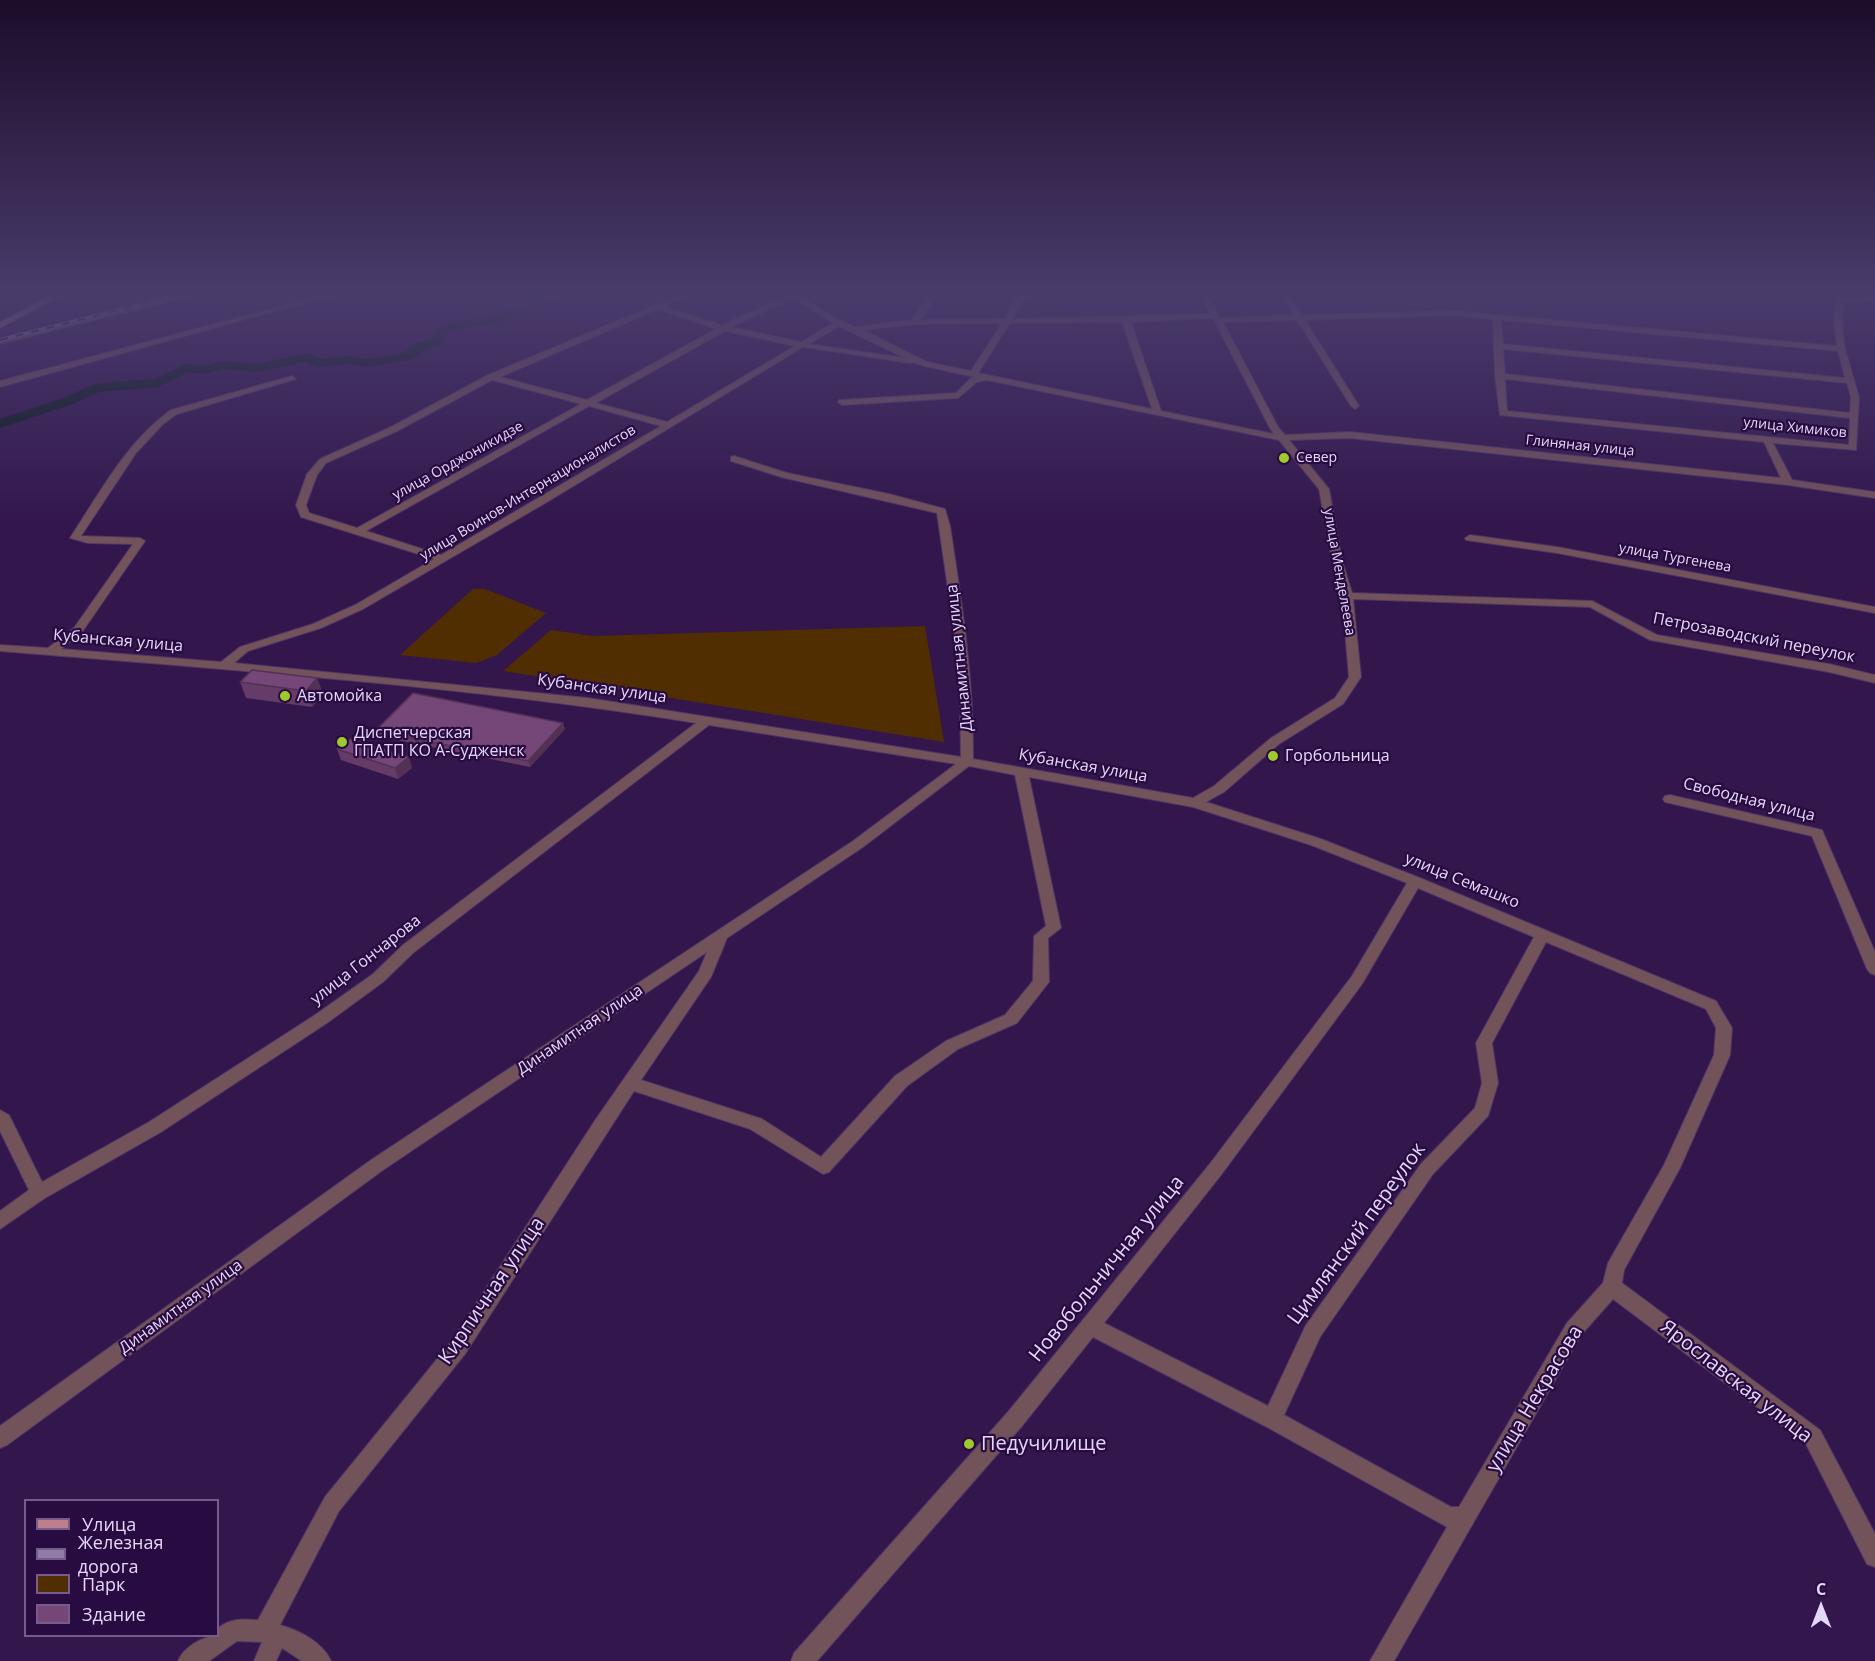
<!DOCTYPE html>
<meta charset="utf-8">
<style>
body{margin:0}
#map{position:relative;width:1875px;height:1661px;overflow:hidden;background:#32164c;font-family:"Open Sans",sans-serif}
canvas{display:block}
.legend{position:absolute;left:24px;top:1499px;width:195px;height:138px;box-sizing:border-box;background:#280b40;border:2px solid #745d8a;margin:0;padding:8px 10px;list-style:none;font-size:18px;color:#e5d7f9}
.legend li{display:flex;align-items:center;gap:12px;height:30px}
.legend b{width:30px;border:2px solid #745d8a}
.north{position:absolute;left:1791px;top:1577px;width:60px;height:60px;-webkit-text-stroke:4px #280b40;paint-order:stroke;rotate:0deg;font-size:16px;font-weight:700;line-height:24px;text-align:center;color:#e5d7f9}
.north::after{content:'';display:block;margin:auto;width:21px;height:27px;background:#e5d7f9;clip-path:polygon(50% 0,100% 100%,50% 72%,0 100%)}
</style>
<div id="map">
<canvas width="1875" height="1661"></canvas>
<ul class="legend">
<li><b style="height:8px;background:#be7e8c"></b>Улица</li>
<li><b style="height:8px;background:#907ca7"></b>Железная дорога</li>
<li><b style="height:16px;background:#512e02"></b>Парк</li>
<li><b style="height:16px;background:#754678"></b>Здание</li>
</ul>
<div class="north">С</div>
</div>
<script>
const ctx = document.querySelector('canvas').getContext('2d');
ctx.lineJoin = 'round';
function fill(path, color) { ctx.fillStyle = color; ctx.fill(path, 'evenodd'); }
function trace(path, color, width, dash) { ctx.strokeStyle = color; ctx.lineWidth = width; ctx.lineCap = dash ? 'butt' : 'round'; ctx.setLineDash(dash || []); ctx.stroke(path); }
function drawText(font, color, halo, rows, align = 'center') {
  ctx.font = font + ' "Open Sans",sans-serif'; ctx.lineWidth = 4.5; ctx.setLineDash([]); ctx.textBaseline = 'middle'; ctx.strokeStyle = halo; ctx.fillStyle = color; for (const [text, x, y, turn = 0] of rows) {
    ctx.save(); ctx.translate(x, y); ctx.rotate((+turn || 0) * Math.PI / 180); ctx.textAlign = isNaN(turn) ? turn : align; if (halo) ctx.strokeText(text, 0, 0); ctx.fillText(text, 0, 0); ctx.restore();
  }
}
fill(new Path2D(`
 M473 589H485L546 613 497 655 476 663 400 655Z
 M925 626 944 742 503 671 551 630 593 636Z`), '#512e02');
fill(new Path2D(`
 M543 296H560L524 311 507 321 457 329 446 335 444 343 427 349 414 359 367 367 349 364 318 367 305 362 257 372 224 369 204 374 188 372 158 387 99 392 73 404 0 428V419L63 398 90 386 110 382 155 379 186 364 204 366 224 361 257 364 307 353 320 359 349 356 367 359 404 353 417 343 433 338 435 330 453 322 498 315 514 305Z`), '#061917');
const minor = new Path2D(`
 M179 296H191L0 344V340Z
 M319 296H330L0 387V381Z
 M677 296H687L664 307 722 325 787 296H799L841 321 855 327 912 320 928 296H936L920 320 1005 319 1017 296H1025L1013 319 1210 314 1201 296H1209L1220 318 1294 315 1282 296H1290L1302 315 1454 311 1837 346 1834 322 1836 298 1875 297V301L1843 302 1842 322 1845 349 1859 397 1856 450 1773 443 1792 480 1875 492V498L1788 485 1350 438 1289 440 1329 489 1342 560 1352 593 1592 601 1657 635 1829 664 1875 675V683L1829 672 1650 640 1590 607 1353 599 1361 677 1343 704 1279 744 1224 792 1206 802 1321 839 1420 878 1716 1001 1732 1028 1730 1055 1680 1168 1624 1270 1622 1283 1820 1430 1875 1534V1567L1867 1564 1806 1444 1613 1299 1581 1335 1394 1661H1370L1447 1527 1265 1426 1093 1337 1022 1426 817 1661H791L794 1653 1008 1412 1209 1165 1352 976 1407 883 1311 845 1193 807 1029 777 1061 928 1048 938 1049 982 1017 1023 958 1049 907 1086 829 1172 823 1174 750 1129 634 1091 465 1354 339 1511 280 1625C298 1630 323 1642 331 1661H302L282 1648 276 1661H254L262 1642 237 1641 209 1661H178C184 1647 202 1636 218 1636V1628C231 1618 242 1619 258 1620L325 1497 451 1342 596 1119 699 971 707 952 383 1170 7 1445 0 1448V1426L371 1160 853 841 956 764 709 725 413 953 383 982 327 1023 161 1132 45 1198 0 1229V1211L29 1190 0 1131V1110L9 1115 42 1182 149 1122 315 1015 373 974 403 945 696 723C466 686 232 670 0 651V645L48 648 74 628 133 544 88 543 70 538C100 493 126 442 171 410L292 376 296 379 177 414 163 424 136 453 81 536 140 538 145 541 82 632 61 649 221 662 240 647 313 624 355 605 434 559 301 517 296 505 307 474 320 459 391 427 488 375ZM793 298 833 323 801 342 731 327ZM658 309 716 329 587 400 500 377ZM1454 315 1493 319 1495 376 1500 415 1764 442 1781 478 1350 432 1285 435 1278 427 1223 322 1297 320 1351 406 1355 409 1359 406 1305 320ZM1213 318 1270 428 1274 434 1161 411 1131 322ZM1501 320 1838 351 1845 378 1503 344ZM1122 322 1152 409 978 373 1010 323ZM1002 323 971 371 927 362 863 330 914 324ZM839 326 905 358 809 344ZM725 331 795 346 667 422 596 403ZM803 347 910 363 913 362 924 366 975 377 971 378 956 393 839 400 838 402 842 405 958 398 977 382 987 380 1279 440 1319 489 1332 560 1342 596 1349 677 1335 698 1271 738 1214 786 1193 798 973 759C974 681 962 604 950 526L945 509 889 494 787 473 734 456 731 457V461L781 477 937 513 956 644 960 703 961 757 588 698 234 663 248 651 321 628 363 609 547 502ZM1503 349 1847 383 1851 397 1850 413 1505 374ZM1505 379 1850 418 1849 445 1507 411ZM492 380 581 404 357 528 309 513 306 505 317 475 326 463 397 431ZM589 406 661 426 441 555 366 531ZM969 766 1015 775 1046 926 1034 936 1033 981 1005 1015 946 1041 895 1076 821 1157 762 1119 641 1080 711 977 727 938 863 847ZM1418 888 1534 937 1476 1043 1482 1083 1475 1108 1421 1164 1306 1325 1268 1406 1104 1323 1221 1175 1362 984ZM1546 942 1706 1009 1716 1028 1714 1055 1664 1165 1608 1263 1603 1283 1567 1323 1459 1507H1451L1284 1415 1320 1337 1433 1174 1488 1116 1498 1083 1492 1043Z
 M1470 535 1557 547 1875 607V613L1557 553 1466 540 1465 538Z
 M1670 795 1822 830 1875 952V975L1870 973 1867 969 1812 836 1665 802 1663 799 1665 796Z`);
const major = new Path2D(`
 M50 296H60L0 328V322Z`);
trace(minor, '#4f3568', 2);
trace(major, '#4f3568', 2);
fill(minor, '#73535a');
fill(major, '#be7e8c');
const rail = new Path2D(`
 M0 340 174 296`);
trace(rail, '#907ca7', 4);
trace(rail, '#280b40', 2, [8]);
fill(new Path2D(`
 M317 678 323 694 312 707 246 698 240 682Z
 M563 723 565 729 530 767 377 736 375 731Z
 M337 749 409 757 412 768 398 779 341 760Z`), '#653c67');
fill(new Path2D(`
 M317 678 323 694 312 707 306 691Z
 M563 723 565 729 530 767 528 761Z
 M409 757 412 768 398 779 395 768Z`), '#523154');
const building = new Path2D(`
 M252 670 317 678 306 691 240 682Z
 M413 693 563 723 528 761 375 731Z
 M350 739 409 757 395 768 337 749Z`);
fill(building, '#754678');
trace(building, '#523154', 1.5);
const sky = ctx.createLinearGradient(0, 0, 0, 528);
sky.addColorStop(0, '#1c0c2a');
sky.addColorStop(0.56, '#493c6c');
sky.addColorStop(1, '#493c6c00');
ctx.fillStyle = sky;
ctx.fillRect(0, 0, 1875, 528);
for (const [x, y, r, color] of [
 [1284,458,6,"#9fca2d"],
 [285,696,6,"#9fca2d"],
 [342,742,6,"#9fca2d"],
 [1273,756,6,"#9fca2d"],
 [969,1444,6,"#9fca2d"]
]) { const dot = new Path2D(); dot.arc(x, y, r, 0, 2 * Math.PI); ctx.fillStyle = color; ctx.fill(dot); trace(dot, '#280b40', 2); }
drawText('14px', '#e5d7f9', '#280b40', [
 ["улица Химиков",1795,428,6],
 ["Глиняная улица",1580,446,6],
 ["улица Орджоникидзе",458,461,-29],
 ["улица Воинов-Интернационалистов",528,493,-31],
 ["улица Тургенева",1675,558,10],
 ["улица Менделеева",1339,572,80]
]);
drawText('14px', '#e5d7f9', '#280b40', [
 ["Север",1296,458]
], 'left');
drawText('16px', '#e5d7f9', '#280b40', [
 ["Петрозаводский переулок",1754,638,11],
 ["Кубанская улица",118,641,5],
 ["Динамитная улица",960,658,-96],
 ["Кубанская улица",602,689,8],
 ["Кубанская улица",1083,766,10],
 ["Свободная улица",1749,800,14],
 ["улица Семашко",1462,881,22],
 ["улица Гончарова",366,960,-38],
 ["Динамитная улица",580,1030,-34],
 ["Динамитная улица",181,1307,-36]
]);
drawText('16px', '#e5d7f9', '#280b40', [
 ["Автомойка",297,696],
 ["Диспетчерская",354,733],
 ["ГПАТП КО А-Судженск",354,751],
 ["Горбольница",1285,756]
], 'left');
drawText('20px', '#e5d7f9', '#280b40', [
 ["Цимлянский переулок",1357,1234,-54],
 ["Новобольничная улица",1107,1269,-51],
 ["Кирпичная улица",492,1291,-56],
 ["Ярославская улица",1736,1382,38],
 ["улица Некрасова",1535,1399,-59]
]);
drawText('20px', '#e5d7f9', '#280b40', [
 ["Педучилище",981,1444]
], 'left');
</script>
